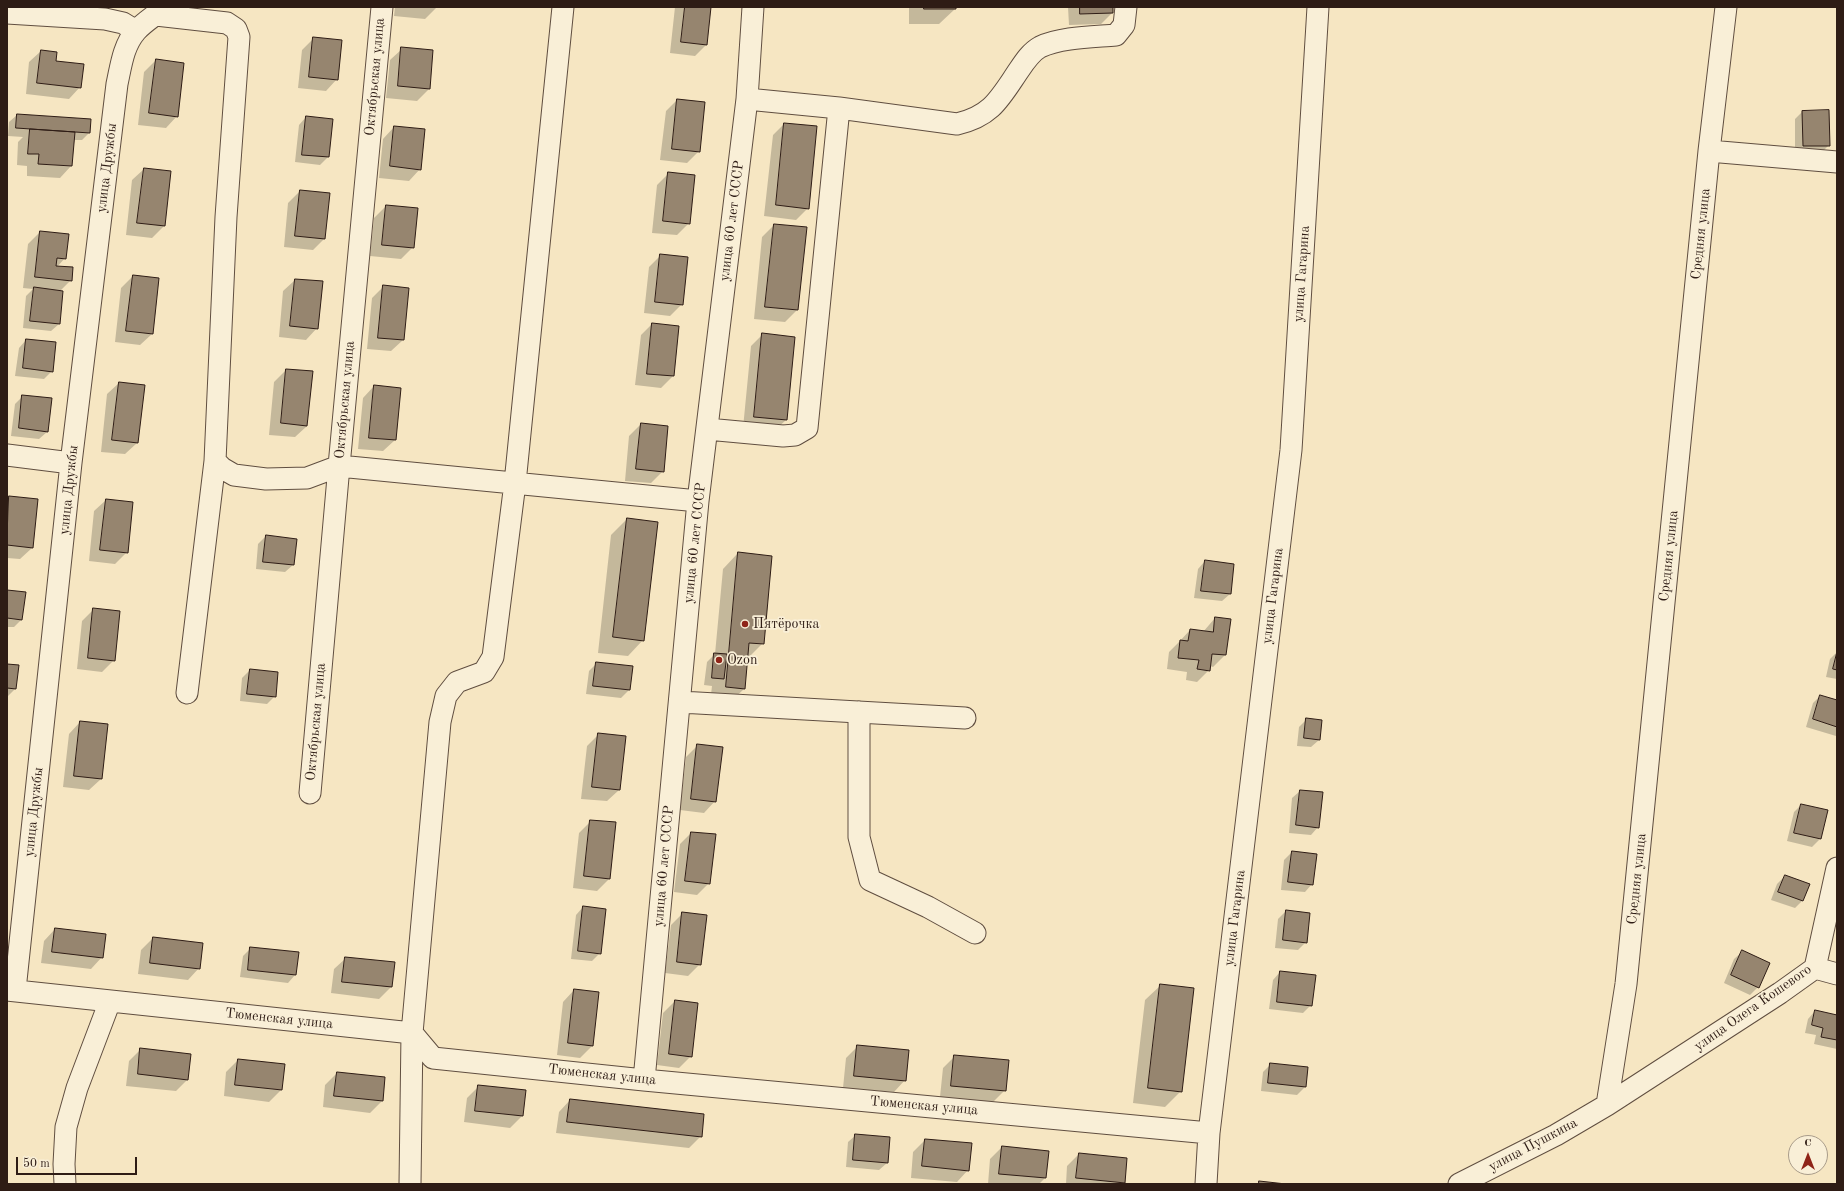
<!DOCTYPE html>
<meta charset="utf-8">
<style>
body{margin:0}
#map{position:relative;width:1844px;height:1191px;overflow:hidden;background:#f6e6c2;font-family:"Old Standard TT",serif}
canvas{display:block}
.frame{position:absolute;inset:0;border:8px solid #2e1c15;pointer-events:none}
.north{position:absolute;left:1788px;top:1135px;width:40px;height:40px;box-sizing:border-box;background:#f9efd7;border:1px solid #a89b89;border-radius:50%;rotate:0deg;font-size:11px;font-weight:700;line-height:16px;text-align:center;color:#2e1c15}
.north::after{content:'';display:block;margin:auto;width:14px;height:18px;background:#8f2418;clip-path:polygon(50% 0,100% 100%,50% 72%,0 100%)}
.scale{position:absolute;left:16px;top:1157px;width:121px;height:18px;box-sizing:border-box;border:2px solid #2e1c15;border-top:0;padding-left:5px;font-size:12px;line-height:14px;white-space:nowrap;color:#2e1c15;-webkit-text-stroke:3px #f9efd7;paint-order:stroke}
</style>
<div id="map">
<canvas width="1844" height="1191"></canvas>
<div class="frame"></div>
<div class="north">С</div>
<div class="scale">50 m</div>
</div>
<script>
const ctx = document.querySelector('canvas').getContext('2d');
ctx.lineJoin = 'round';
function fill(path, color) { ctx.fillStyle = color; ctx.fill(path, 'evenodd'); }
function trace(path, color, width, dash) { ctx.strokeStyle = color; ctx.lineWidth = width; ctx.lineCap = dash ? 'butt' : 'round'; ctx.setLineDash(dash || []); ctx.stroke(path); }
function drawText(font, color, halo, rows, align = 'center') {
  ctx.font = font + ' "Old Standard TT",serif'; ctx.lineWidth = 3.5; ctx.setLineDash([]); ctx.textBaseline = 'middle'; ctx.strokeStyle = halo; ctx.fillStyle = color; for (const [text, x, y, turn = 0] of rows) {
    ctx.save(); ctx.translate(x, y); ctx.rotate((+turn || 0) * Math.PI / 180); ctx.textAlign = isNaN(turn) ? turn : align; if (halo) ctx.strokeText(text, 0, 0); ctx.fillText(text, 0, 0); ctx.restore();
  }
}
fill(new Path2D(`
 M323 7H339L337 8Z
 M395 7H437L425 19 394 16Z
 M675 7H710L707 44 695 56 670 53Z
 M909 7H955V9L939 24H909Z
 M1068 7H1112V13L1101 24 1069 25Z
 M314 38 337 79 326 91 298 88 302 50Z
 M402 49 432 51 429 89 417 101 386 98 390 60Z
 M41 51 80 87 69 99 26 94 29 62Z
 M156 60 177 116 166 128 138 125 144 72Z
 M677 100 699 151 687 163 660 160 666 111Z
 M1802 112 1829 145 1821 153 1795 154V119Z
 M17 115 89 133 82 140H73L71 166 60 178 27 176V166L17 165 18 142 23 137 8 136 9 122Z
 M306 117 328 157 320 165 295 162 299 125Z
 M784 124 808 208 796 220 764 216 773 135Z
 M394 127 420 169 409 181 379 178 383 139Z
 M144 169 164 226 152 238 126 235 132 180Z
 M669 173 689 223 677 235 652 233 657 185Z
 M300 191 325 238 313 250 284 247 288 203Z
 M386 206 413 247 401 259 370 256 374 218Z
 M774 225 797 310 785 322 754 319 762 237Z
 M40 232 65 258 57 267 71 280 60 291 59 324 51 331 23 328 26 296 33 289 23 288 28 244Z
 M661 255 682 304 670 316 644 313 649 267Z
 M133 276 152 334 140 345 115 342 121 288Z
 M295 280 317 328 306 340 279 337 283 291Z
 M384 286 403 340 391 351 367 349 372 298Z
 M652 324 673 376 661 388 635 385 641 335Z
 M763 334 786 420 774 431 743 428 751 346Z
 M26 340 52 371 44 379 15 376 19 348Z
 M286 370 307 426 295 437 269 435 274 382Z
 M119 383 137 443 125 454 101 452 107 394Z
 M374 386 395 440 383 451 358 449 363 398Z
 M23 396 47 432 39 439 11 436 15 404Z
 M641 424 663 471 651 483 625 481 629 436Z
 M9 497 32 548 20 559 7 558V499Z
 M106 500 127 552 115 564 89 561 94 511Z
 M627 519 643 640 628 656 598 653 611 535Z
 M266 536 293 565 285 572 256 569 258 544Z
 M738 553 763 643 747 659 744 689 728 704 710 703 712 686 704 685 707 662 715 654 723 569Z
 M1205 561 1230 594 1222 601 1194 598 1198 569Z
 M7 591 21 620 14 627H7Z
 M94 609 114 660 102 672 77 669 82 621Z
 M1215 618 1230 620 1225 655 1213 667 1210 666 1209 670 1197 682 1186 680 1187 672 1167 669 1169 652 1179 642 1190 630 1203 632Z
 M1837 652V679L1826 677 1830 659Z
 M597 663 632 667 629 690 621 698 586 694 589 671Z
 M7 665 15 689 8 696H7Z
 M250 670 275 696 267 704 240 701 242 678Z
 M1820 696 1837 701 1836 736 1806 727 1813 703Z
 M1307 719 1319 740 1311 747 1297 746 1299 727Z
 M80 722 101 779 89 790 63 787 69 734Z
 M599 734 619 790 607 801 581 799 587 746Z
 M698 745 715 801 704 813 680 810 686 757Z
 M1300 791 1318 827 1311 835 1289 833 1292 798Z
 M1801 805 1827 811 1820 839 1812 847 1787 841 1794 812Z
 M591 821 609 879 597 891 573 888 579 833Z
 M691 833 709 883 697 895 674 892 680 844Z
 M1292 852 1312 884 1305 892 1281 890 1284 860Z
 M1785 876 1808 885 1802 901 1795 908 1771 900 1777 884Z
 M583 907 600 953 592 961 571 959 576 915Z
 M1286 911 1306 942 1298 950 1275 948 1278 919Z
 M683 913 700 964 688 976 665 973 671 925Z
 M55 929 102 957 91 969 41 963 44 941Z
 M153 938 199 968 188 980 138 974 141 950Z
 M251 948 295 975 288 983 240 977 243 956Z
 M1742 952 1758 987 1750 995 1724 983 1734 959Z
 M346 958 394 963 391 987 379 999 331 993 334 969Z
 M1280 972 1311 1005 1303 1013 1269 1009 1273 980Z
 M1161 985 1181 1091 1165 1107 1133 1103 1145 1000Z
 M574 990 592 1046 580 1058 557 1055 563 1002Z
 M675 1001 691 1056 679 1068 657 1065 663 1013Z
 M1815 1011 1837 1016V1049L1814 1044 1816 1035 1805 1033 1808 1019Z
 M858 1046 905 1080 894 1092 843 1088 846 1058Z
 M141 1049 187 1080 176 1091 126 1086 129 1061Z
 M955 1056 1005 1090 993 1102 940 1097 943 1068Z
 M238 1060 284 1065 281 1090 269 1102 224 1096 226 1072Z
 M1271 1064 1307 1068 1305 1087 1297 1095 1261 1091 1263 1072Z
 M337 1073 384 1078 382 1101 370 1113 323 1107 325 1085Z
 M479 1086 522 1116 510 1128 464 1122 467 1098Z
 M570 1100 701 1136 689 1148 556 1133 559 1112Z
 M856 1135 887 1163 879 1170 846 1167 848 1142Z
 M925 1140 968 1170 957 1182 911 1178 913 1152Z
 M1002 1147 1045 1178 1039 1184H988L990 1159Z
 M1079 1154 1124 1182 1122 1184H1066L1067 1166Z`), '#0003');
const building = new Path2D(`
 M685 7H711L707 45 681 42Z
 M924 7H956V9H924Z
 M1080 7H1113V13L1080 14Z
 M313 37 342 40 338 80 309 77Z
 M401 47 433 50 430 89 398 86Z
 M41 50 57 52 56 61 84 64 81 88 37 83Z
 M156 59 184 63 178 117 149 113Z
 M677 99 705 102 700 152 672 149Z
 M1829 110 1830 146H1803L1802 111Z
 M17 114 91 119 90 133 16 128Z
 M306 116 333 119 329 157 302 155Z
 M784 123 817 126 809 209 776 205Z
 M394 126 425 129 421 170 390 166Z
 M30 129 75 132 72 166 38 164 39 154H28Z
 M144 168 171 171 165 226 137 223Z
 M668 172 695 175 690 224 663 221Z
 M300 190 330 193 325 239 295 236Z
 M386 205 418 208 414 248 382 245Z
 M774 224 807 227 798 310 765 307Z
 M40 231 69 234 66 259 57 258 56 266 73 267 72 281 35 277Z
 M660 254 688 257 683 305 655 302Z
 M133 275 159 278 153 334 126 331Z
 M295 279 323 281 318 329 290 326Z
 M383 285 409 288 404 340 378 338Z
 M34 287 63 291 60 324 30 321Z
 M652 323 679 326 674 376 647 374Z
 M762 333 795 337 787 420 754 417Z
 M26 339 56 342 53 372 23 368Z
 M286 369 313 371 307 426 281 423Z
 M119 382 145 385 138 443 112 440Z
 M374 385 401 388 396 440 369 438Z
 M22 395 52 398 48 432 19 428Z
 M641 423 668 426 664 472 636 469Z
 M9 496 38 499 33 548 7 545Z
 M106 499 133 502 128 553 100 550Z
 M627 518 658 522 644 641 613 637Z
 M266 535 297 539 294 565 263 562Z
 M738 552 772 556 764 644 749 643 745 689 726 687Z
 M1205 560 1234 564 1231 594 1201 591Z
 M7 590 26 592 22 620 7 618Z
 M93 608 120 611 115 661 88 658Z
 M1215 617 1231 619 1226 655 1212 654 1210 671 1197 669 1199 660 1178 658 1180 640 1188 641 1190 629 1213 632Z
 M1837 652V670L1833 669Z
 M714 653 727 654 724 679 712 678Z
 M596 662 633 666 630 690 593 686Z
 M7 664 19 665 16 689 7 688Z
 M250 669 278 672 276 697 247 694Z
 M1820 695 1837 700V727L1813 719Z
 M1306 718 1322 720 1320 740 1304 738Z
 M80 721 108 724 102 779 74 776Z
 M598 733 626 736 620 790 592 787Z
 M697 744 723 747 716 802 691 799Z
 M1300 790 1323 792 1319 828 1296 825Z
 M1801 804 1828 810 1821 839 1794 833Z
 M590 820 616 822 610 879 584 876Z
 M691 832 716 834 710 884 685 881Z
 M1292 851 1317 854 1313 885 1288 882Z
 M1785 875 1810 884 1803 901 1778 892Z
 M583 906 606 909 601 954 578 951Z
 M1286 910 1310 913 1307 943 1283 940Z
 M682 912 707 915 701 965 677 962Z
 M55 928 106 934 103 958 52 952Z
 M153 937 203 943 200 969 150 963Z
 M250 947 299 952 296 975 248 970Z
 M1742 950 1770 963 1759 988 1731 975Z
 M345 957 395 962 392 987 342 982Z
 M1280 971 1316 975 1312 1006 1277 1002Z
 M1160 984 1194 988 1182 1092 1148 1088Z
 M574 989 599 992 593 1046 568 1043Z
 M675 1000 698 1003 692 1057 669 1054Z
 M1815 1010 1837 1015V1040L1821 1037 1823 1028 1812 1025Z
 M857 1045 909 1050 906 1081 854 1076Z
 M140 1048 191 1054 188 1080 138 1074Z
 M954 1055 1009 1060 1006 1091 951 1086Z
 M238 1059 285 1064 282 1090 235 1085Z
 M1270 1063 1308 1067 1306 1087 1268 1083Z
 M337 1072 385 1077 383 1101 334 1096Z
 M478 1085 526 1090 523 1116 475 1111Z
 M570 1099 704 1114 702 1137 567 1122Z
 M855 1134 890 1137 888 1163 853 1160Z
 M925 1139 972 1143 969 1171 922 1166Z
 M1002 1146 1049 1151 1046 1178 999 1174Z
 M1079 1153 1127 1158 1125 1183 1076 1178Z
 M1259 1181 1286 1184H1259Z`);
fill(building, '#96856f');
trace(building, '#2e1c15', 1);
const minor = new Path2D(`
 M7 13 105 19 123 23 136 31
 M156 15 227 23 236 29 239 37 226 217 215 461 222 468 234 475 266 479 307 478 339 466 698 501
 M747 99 839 108 957 124C992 116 1000 98 1019 70 1025 61 1031 52 1040 47 1061 37 1093 37 1116 35L1124 25 1126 7
 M1709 151 1837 162
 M707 429 783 436 795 435 807 428 839 108
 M7 455 71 463
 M187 693 215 461
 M680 702 965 718
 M859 712V837L870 880 928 907 975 933
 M310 793 339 466 382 7
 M1815 968 1837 974
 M7 990 412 1033 433 1058 644 1080 1209 1133
 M15 990 71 463 117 84C121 66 123 46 136 31 144 22 156 15 165 7
 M644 1080 698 501 747 99 753 7
 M1607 1105 1626 984 1709 151 1726 7
 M65 1184 64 1164 66 1127 77 1088 110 1001
 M410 1184 412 1033 440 722 446 696 457 682 484 672 493 657 515 483 563 7
 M1206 1184 1209 1133 1291 450 1318 7
 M1459 1184 1556 1135 1607 1105 1780 993 1815 968 1837 868`);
trace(minor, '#604e40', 23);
trace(minor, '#f9efd7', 21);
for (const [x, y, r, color] of [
 [745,624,4,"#8f2418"],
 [719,660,4,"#8f2418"]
]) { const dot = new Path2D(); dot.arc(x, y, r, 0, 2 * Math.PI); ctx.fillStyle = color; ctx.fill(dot); trace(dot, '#f9efd7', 1.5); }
drawText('14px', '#2e1c15', '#f9efd7', [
 ["Октябрьская улица",375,77,-85],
 ["улица Дружбы",107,168,-83],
 ["улица 60 лет СССР",732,221,-83],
 ["Средняя улица",1701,234,-84],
 ["улица Гагарина",1302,274,-86],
 ["Октябрьская улица",345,400,-85],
 ["улица Дружбы",69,490,-84],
 ["улица 60 лет СССР",695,543,-84],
 ["Средняя улица",1669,556,-84],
 ["улица Гагарина",1273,596,-83],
 ["Октябрьская улица",316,722,-85],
 ["улица Дружбы",34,812,-84],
 ["улица 60 лет СССР",664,866,-85],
 ["Средняя улица",1637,879,-84],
 ["улица Гагарина",1235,918,-83],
 ["улица Олега Кошевого",1753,1008,-35],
 ["Тюменская улица",279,1019,6],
 ["Тюменская улица",602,1075,6],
 ["Тюменская улица",924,1106,5],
 ["улица Пушкина",1533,1145,-28]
]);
drawText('14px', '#2e1c15', '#f9efd7', [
 ["Пятёрочка",753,624],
 ["Ozon",727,660]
], 'left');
</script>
